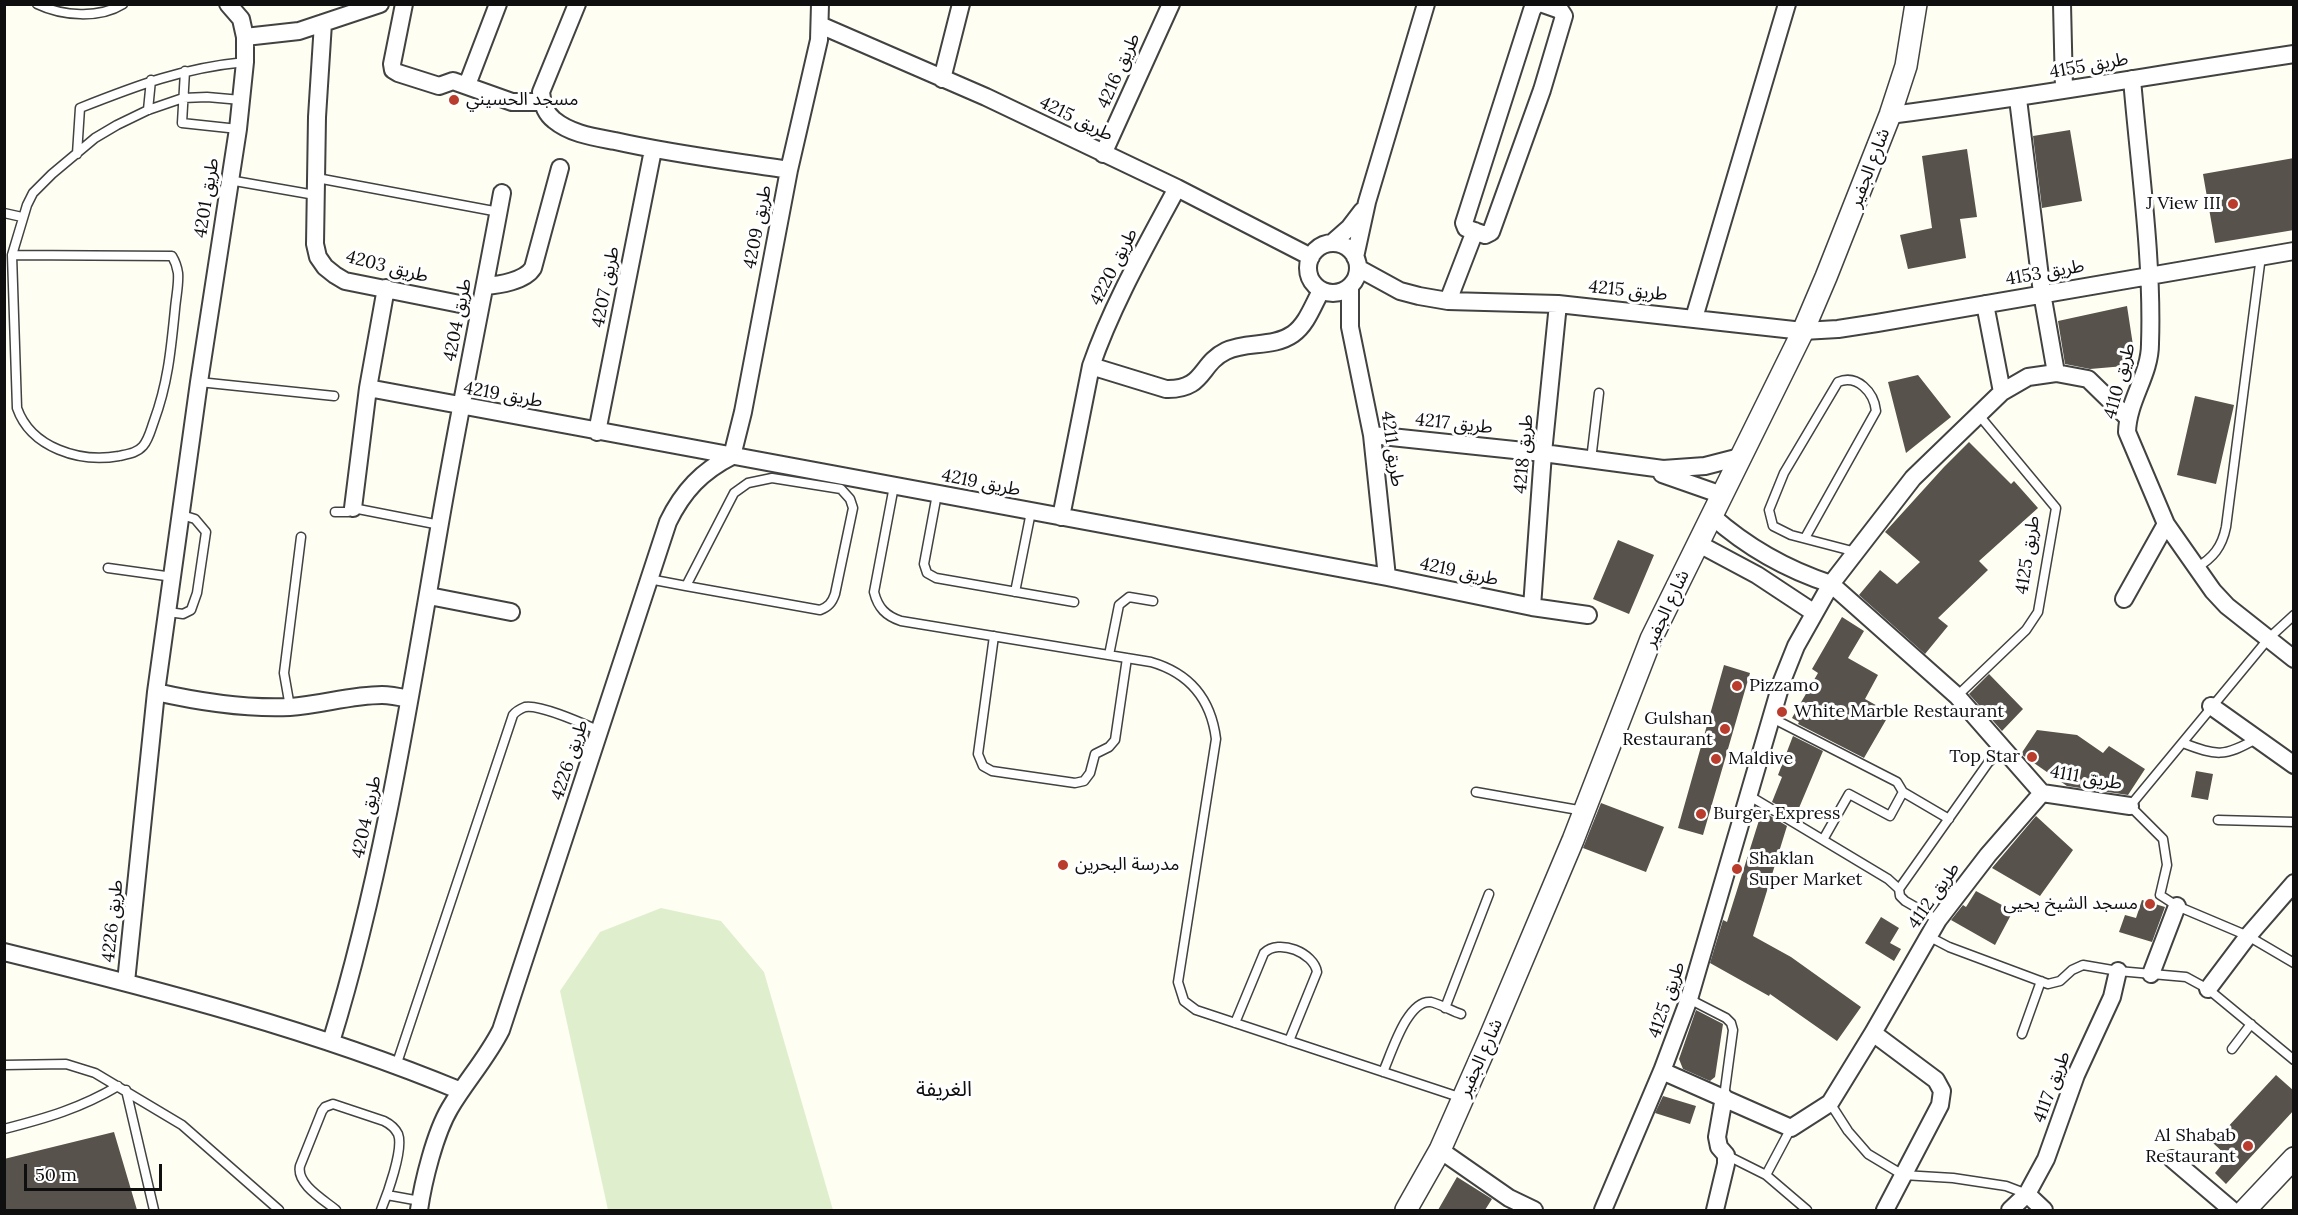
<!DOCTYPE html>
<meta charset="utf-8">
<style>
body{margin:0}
#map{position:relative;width:2298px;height:1215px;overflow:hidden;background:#fefef2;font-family:Lora,serif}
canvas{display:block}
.frame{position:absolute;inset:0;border:6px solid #0f0f0f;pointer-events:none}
.scale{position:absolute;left:24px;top:1164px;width:138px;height:27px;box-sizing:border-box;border:3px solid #0f0f0f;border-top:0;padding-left:8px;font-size:18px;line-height:21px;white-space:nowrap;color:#0f0f0f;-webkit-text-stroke:4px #fff;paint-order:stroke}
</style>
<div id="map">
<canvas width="2298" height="1215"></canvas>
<div class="frame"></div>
<div class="scale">50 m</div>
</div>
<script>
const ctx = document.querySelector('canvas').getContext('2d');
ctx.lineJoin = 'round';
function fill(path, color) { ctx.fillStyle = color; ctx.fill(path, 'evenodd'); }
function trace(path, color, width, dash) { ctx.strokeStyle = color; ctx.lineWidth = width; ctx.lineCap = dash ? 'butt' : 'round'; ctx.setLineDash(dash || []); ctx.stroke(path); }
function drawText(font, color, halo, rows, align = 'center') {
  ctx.font = font + ' Lora,"Noto Sans Arabic",serif'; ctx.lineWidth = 6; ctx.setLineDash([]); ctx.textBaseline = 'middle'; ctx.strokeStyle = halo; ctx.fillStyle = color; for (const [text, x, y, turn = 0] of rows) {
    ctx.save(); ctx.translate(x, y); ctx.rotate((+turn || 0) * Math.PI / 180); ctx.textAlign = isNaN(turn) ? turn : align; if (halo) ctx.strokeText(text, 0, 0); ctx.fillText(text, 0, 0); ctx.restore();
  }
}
fill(new Path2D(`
 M661 908 721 921 764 972 833 1210H608L560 991 600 932Z`), '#dfefce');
fill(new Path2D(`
 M2070 130 2082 201 2042 208 2033 136Z
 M1967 149 1977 217 1960 219 1966 258 1908 269 1900 235 1932 228 1922 156Z
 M2294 158V230L2215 243 2203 174Z
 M2127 306 2136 365 2090 369 2065 364 2058 321Z
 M1918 375 1951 417 1906 453 1888 382Z
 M2195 396 2234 405 2216 484 2177 475Z
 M1969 442 2011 484 2014 481 2038 508 1979 561 1988 570 1938 618 1948 626 1925 654 1859 595 1880 570 1897 584 1920 562 1885 532 1944 467Z
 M1618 540 1654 555 1629 614 1593 599Z
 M1842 617 1864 631 1848 658 1878 675 1865 699 1890 713 1864 758 1798 724 1799 722 1792 718 1818 673 1812 669Z
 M1724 665 1750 673 1703 835 1678 828Z
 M1989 674 2023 709 2002 731 1969 694Z
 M2037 730 2077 735 2103 753 2109 746 2145 769 2128 795 2067 786 2021 754Z
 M1793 736 1823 751 1796 815 1772 802 1782 777 1778 775Z
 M2196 771 2213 774 2208 800 2191 797Z
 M1601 803 1664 827 1646 872 1583 848Z
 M1761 814 1766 816 1767 814 1787 826 1753 936 1791 957 1861 1007 1837 1041 1770 994 1769 996 1710 963 1723 920 1727 922Z
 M2036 816 2073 850 2040 896 1992 868Z
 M1976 891 2013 911 1995 945 1951 920 1963 905 1966 907Z
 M2142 900 2165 907 2152 942 2119 932 2125 915 2136 918Z
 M1881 917 1899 928 1890 943 1901 949 1894 961 1865 943Z
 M1696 1010 1723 1024 1715 1077 1710 1081 1683 1069 1679 1059Z
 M2276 1075 2294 1091V1110L2226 1184 2215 1173 2228 1157 2213 1143Z
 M1663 1096 1696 1106 1690 1124 1655 1113Z
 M114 1132 137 1210H4V1159Z
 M1457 1177 1492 1199 1485 1210H1438Z`), '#57524c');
const service = new Path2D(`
 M37 4C62 16 99 19 123 4
 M185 71 182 123 238 129
 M148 110 151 80
 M77 154 80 108C138 85 183 68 245 62
 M317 178 499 212
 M229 180 315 195
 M4 213 22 217
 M12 255 172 256C175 261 177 266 178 273 179 284 176 297 175 309 171 349 168 383 154 421 151 429 149 439 143 446 137 453 128 454 119 456 80 463 31 448 17 408L12 255 27 205 33 193 52 174 95 138 117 125 148 110 183 98 207 97 241 100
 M199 382 334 396
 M1591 460 1599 393
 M894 486 874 592C878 608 886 616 901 621L1151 662C1189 673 1211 699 1216 739L1178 982 1184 1001 1196 1010 1462 1098
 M937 494 924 564 927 573 936 578 1074 602
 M335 512H348L353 508 440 525
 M1805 538 1876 411C1874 392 1857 374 1838 382L1784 473 1769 510 1773 526 1791 535 1856 552
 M108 568 173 577
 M2196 568C2213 558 2222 547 2226 527L2261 256
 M649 579 686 586 820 610C828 607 832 603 835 594L853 508 850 499 841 489 772 478 748 483 734 493 686 586
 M1015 592 1031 512
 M168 612 183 614 191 610 197 593 206 532 195 519 182 515
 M2294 615 2269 638 2130 806 2163 839 2167 865 2160 895 2177 906 2248 936 2294 963
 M994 636 978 754 983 766 992 771 1075 783 1084 781 1090 773 1095 754 1109 747 1115 740 1127 658
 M1109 655 1119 605 1129 597 1153 601
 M1957 696 2026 630 2038 612 2056 508 1978 414
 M290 707 284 673 301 537
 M1772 718 1897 782 1903 792 1890 816 1849 794 1824 838
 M2183 743C2217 756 2224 757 2256 739
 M1476 792 1584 811
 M1903 792 1949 819
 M1748 795 1888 879 1899 889 1900 896 1905 901 1938 920
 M2218 820 2294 822
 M1899 889 1988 763 2003 748
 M1928 936 1949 947 2048 984 2060 981 2072 970 2083 965 2118 971 2186 977 2208 989 2294 1060
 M1689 999 1726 1018 1731 1023 1733 1030 1724 1097
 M1445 1008 1489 894
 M1235 1023 1264 953C1279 938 1314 953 1317 972L1289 1041
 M2022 1034 2041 981
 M2232 1049 2251 1024
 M4 1065 66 1064 95 1073 182 1125 279 1210
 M396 1066 513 715C516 711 520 709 525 707 540 704 584 724 600 731
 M1383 1072C1391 1055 1407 999 1431 1002 1440 1004 1452 1011 1461 1014
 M126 1090 154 1210
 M1830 1103 1848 1131 1868 1154 1903 1175 1953 1178 2006 1186 2027 1194
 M4 1129C47 1118 81 1108 118 1086
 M1726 1155 1766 1175 1807 1210
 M1766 1175 1791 1128
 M387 1195 420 1201
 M336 1210C324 1200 296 1184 300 1166L322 1111 325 1107 333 1104 384 1121C390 1124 395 1128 398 1134 404 1149 387 1195 381 1210`);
const minor = new Path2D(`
 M404 4 392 64 393 70 398 73 439 86 453 81 512 102H542
 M577 4 541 92C542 103 545 113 554 120 571 134 594 137 615 141 672 154 731 161 789 170
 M1536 4 1532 10 1464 223 1466 228 1485 235 1491 232 1542 90 1564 16 1560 10 1543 4
 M2062 4 2064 89
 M323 23 317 117 315 244 318 257 325 267 335 275 345 281 480 308
 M820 25 986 97 1177 188 1311 257
 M245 37 299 31 380 4
 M942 79 961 4
 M2132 79C2139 164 2153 258 2150 344 2150 375 2128 400 2127 432L2166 524 2213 591 2227 606 2294 659
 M467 85 498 4
 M2018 99 2042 293 2056 373
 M1890 115C2025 98 2159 74 2294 54
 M1103 154 1171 4
 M1332 243 1349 228 1362 211
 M1308 268a25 25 0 1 1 50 0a25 25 0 1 1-50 0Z
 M1355 257 1367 202 1426 4
 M1358 268 1400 291 1419 296 1448 301 1558 304 1803 331 1838 329 1877 323 2294 251
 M485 286C499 285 525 281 533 268L560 168
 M1350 287V327L1372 435 1387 577
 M1448 301 1475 231
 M1985 304 2002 392
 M1694 318 1787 4
 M1091 366 1166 389C1205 390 1199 364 1226 351 1247 341 1273 348 1293 334 1307 324 1313 305 1321 291
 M368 388 1387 577 1532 607 1588 615
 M597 432 653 150
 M1372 435 1543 453 1663 469 1705 466 1740 457
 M732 456 743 412 789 170 819 40 820 4
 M1662 474 1722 495
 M353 508 368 388 386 288
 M1712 516C1748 548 1785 569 1831 584L1957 696 2042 793 2130 806
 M1061 517 1091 366C1113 303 1146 246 1177 188
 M1699 544 1757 575 1813 612
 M429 596 511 612
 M2124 599 2166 524
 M1532 607 1543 453 1558 304
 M156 692C200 702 245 709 290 707 321 705 351 695 382 695 391 695 400 697 409 699
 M2211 706 2294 765
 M4 952C159 990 314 1030 461 1091
 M2151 974 2177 906
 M126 982 156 692 199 382 238 129 245 62V37L241 19 228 4
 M2208 989 2248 936 2294 883
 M1873 1033 1936 1080 1942 1091 1940 1105 1885 1210
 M331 1042C383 873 410 697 440 523 459 412 482 303 502 193
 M1662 1071 1791 1128 1830 1103 1873 1033 1938 920 1988 855 2042 793
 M1440 1150 1509 1198 1534 1210
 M2172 1159 2232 1210
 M2027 1194 2044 1210
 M419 1210C423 1182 435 1133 450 1108 466 1081 487 1058 501 1030L668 522C683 491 702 471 732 456
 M1603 1210 1662 1071 1689 999 1782 681 1796 646 1831 584 1913 478 2002 392 2028 377 2056 373 2088 379 2127 417
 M1715 1210 1726 1164V1155L1719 1147 1717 1137 1724 1097
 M2010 1210 2027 1194 2046 1159 2076 1075 2112 997 2118 971`);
const tertiary = new Path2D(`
 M1406 1210 1440 1150 1489 1039 1573 840 1651 639 1803 331 1826 277 1890 115 1906 66 1916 4
 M2245 1210 2294 1158`);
trace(service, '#424242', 11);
trace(minor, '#424242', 20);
trace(tertiary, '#424242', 24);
trace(service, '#fff', 8);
trace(minor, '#fff', 16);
trace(tertiary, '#fff', 21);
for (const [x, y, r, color] of [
 [454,100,6,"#b93c2d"],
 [2233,204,6,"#b93c2d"],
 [1737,686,6,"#b93c2d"],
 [1782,712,6,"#b93c2d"],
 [1725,729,6,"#b93c2d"],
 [2032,757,6,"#b93c2d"],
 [1716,759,6,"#b93c2d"],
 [1701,814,6,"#b93c2d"],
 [1063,865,6,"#b93c2d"],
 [1737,869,6,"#b93c2d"],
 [2150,904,6,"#b93c2d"],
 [2248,1146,6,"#b93c2d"]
]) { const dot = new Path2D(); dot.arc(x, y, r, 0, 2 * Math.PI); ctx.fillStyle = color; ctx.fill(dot); trace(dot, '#fff', 2); }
drawText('18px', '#0f0f0f', '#fff', [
 ["طريق 4155",2089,66,-10],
 ["طريق 4216",1119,71,-66],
 ["طريق 4215",1076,119,26],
 ["شارع الجفير",1870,168,-69],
 ["طريق 4201",207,198,-81],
 ["طريق 4209",758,227,-79],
 ["طريق 4203",387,267,14],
 ["طريق 4220",1114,267,-63],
 ["طريق 4153",2045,273,-10],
 ["طريق 4207",606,287,-79],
 ["طريق 4215",1628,291,6],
 ["طريق 4204",458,320,-79],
 ["طريق 4110",2120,381,-75],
 ["طريق 4219",503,395,10],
 ["طريق 4217",1454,424,6],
 ["طريق 4211",1392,449,82],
 ["طريق 4218",1524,454,-85],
 ["طريق 4219",981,483,11],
 ["طريق 4125",2028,555,-81],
 ["طريق 4219",1459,572,12],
 ["شارع الجفير",1667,609,-65],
 ["طريق 4226",570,760,-72],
 ["طريق 4111",2086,778,10],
 ["طريق 4204",367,817,-78],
 ["طريق 4112",1934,896,-55],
 ["طريق 4226",113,921,-84],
 ["طريق 4125",1667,1000,-71],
 ["شارع الجفير",1481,1058,-66],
 ["طريق 4117",2052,1087,-69]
]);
drawText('18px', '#0f0f0f', '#fff', [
 ["مسجد الحسيني",466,100],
 ["J View III",2221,204,"right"],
 ["Pizzamo",1749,686],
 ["White Marble Restaurant",1794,712],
 ["Gulshan",1713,719,"right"],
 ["Restaurant",1713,740,"right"],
 ["Top Star",2020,757,"right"],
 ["Maldive",1728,759],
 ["Burger Express",1713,814],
 ["Shaklan",1749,859],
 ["Super Market",1749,880],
 ["مدرسة البحرين",1075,865],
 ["مسجد الشيخ يحيى",2138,904,"right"],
 ["Al Shabab",2236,1136,"right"],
 ["Restaurant",2236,1157,"right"]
], 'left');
drawText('21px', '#0f0f0f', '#fff', [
 ["الغريفة",944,1090]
]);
</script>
